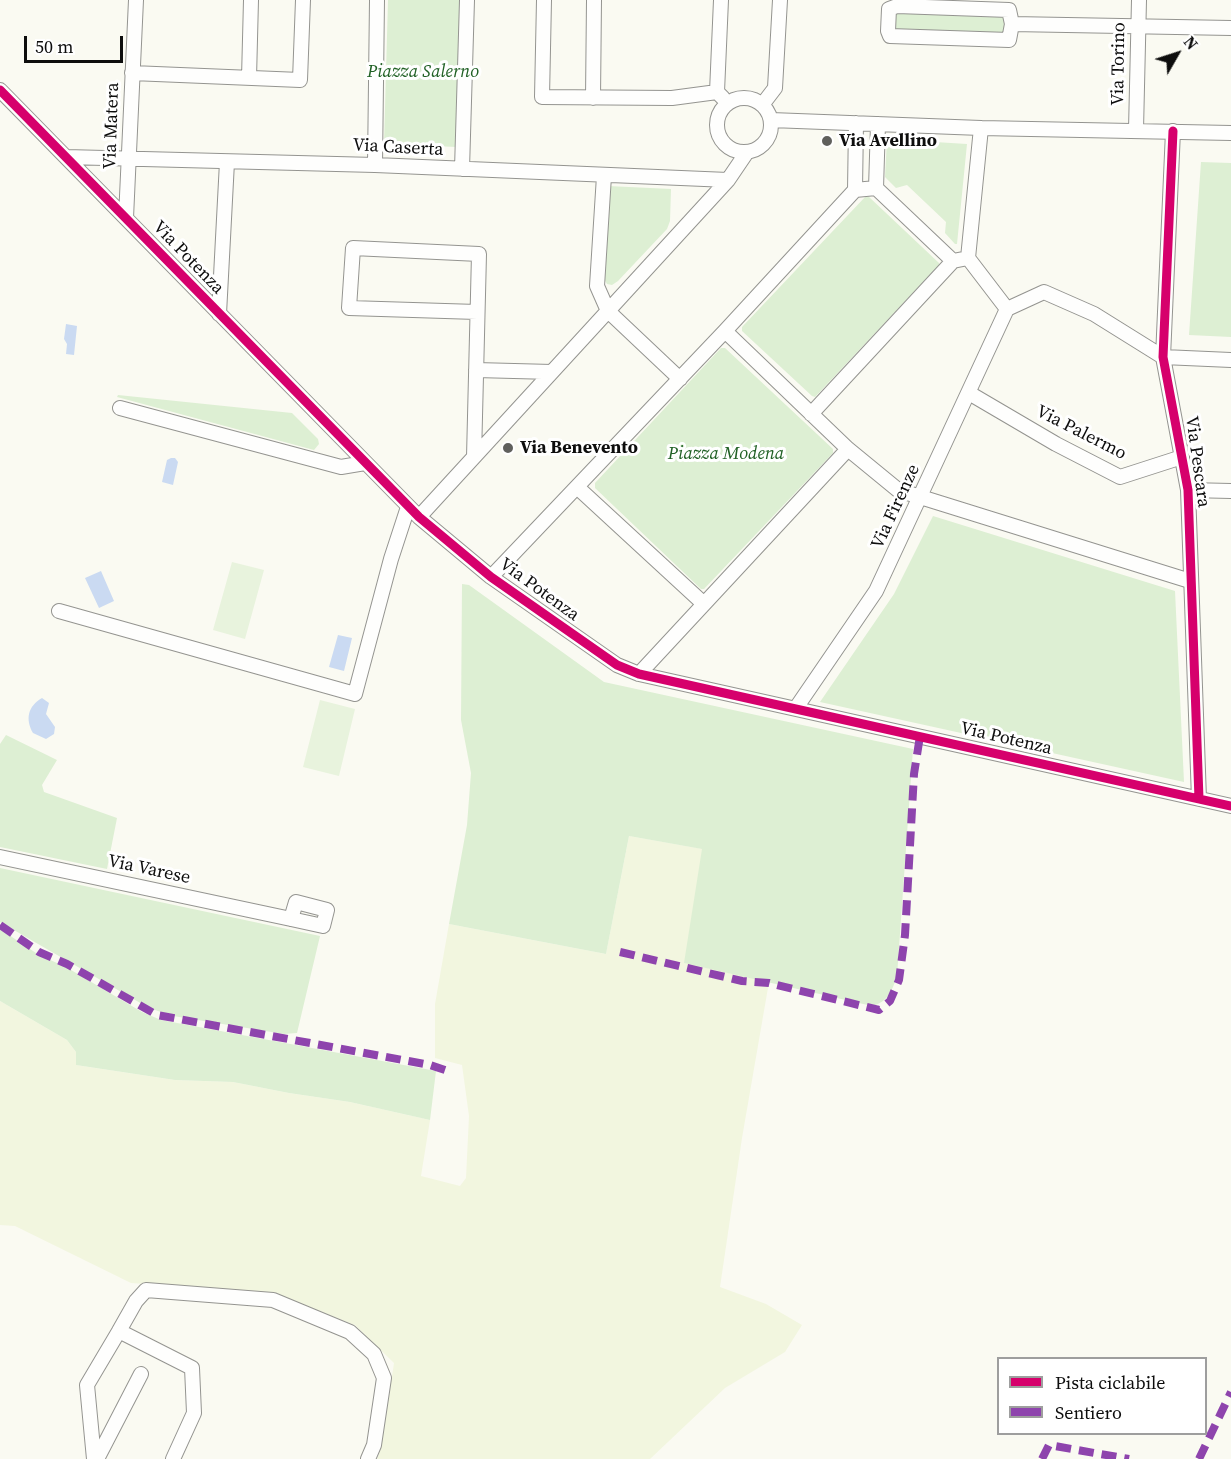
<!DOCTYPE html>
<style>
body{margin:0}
#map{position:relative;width:1231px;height:1459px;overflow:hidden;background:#fafaf2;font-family:"Source Serif 4",serif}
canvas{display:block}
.legend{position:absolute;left:997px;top:1357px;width:210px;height:78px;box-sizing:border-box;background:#fff;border:2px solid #9e9e9e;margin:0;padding:8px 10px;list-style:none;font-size:18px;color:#0d0d0d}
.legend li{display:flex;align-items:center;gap:12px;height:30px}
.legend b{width:30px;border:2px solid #9e9e9e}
.north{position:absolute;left:1147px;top:24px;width:60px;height:60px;-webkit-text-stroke:4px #fff;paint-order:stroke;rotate:51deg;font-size:16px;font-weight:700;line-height:24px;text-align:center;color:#0d0d0d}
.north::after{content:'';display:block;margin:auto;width:21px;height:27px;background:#0d0d0d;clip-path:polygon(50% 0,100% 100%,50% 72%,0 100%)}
.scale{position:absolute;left:24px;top:36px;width:99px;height:27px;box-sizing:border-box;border:3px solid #0d0d0d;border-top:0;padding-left:8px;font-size:18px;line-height:21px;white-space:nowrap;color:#0d0d0d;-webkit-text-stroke:4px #fff;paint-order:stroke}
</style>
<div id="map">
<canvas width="1231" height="1459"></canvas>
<ul class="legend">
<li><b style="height:8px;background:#d6006c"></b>Pista ciclabile</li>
<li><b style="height:8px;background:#8e44ad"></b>Sentiero</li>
</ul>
<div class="north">N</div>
<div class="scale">50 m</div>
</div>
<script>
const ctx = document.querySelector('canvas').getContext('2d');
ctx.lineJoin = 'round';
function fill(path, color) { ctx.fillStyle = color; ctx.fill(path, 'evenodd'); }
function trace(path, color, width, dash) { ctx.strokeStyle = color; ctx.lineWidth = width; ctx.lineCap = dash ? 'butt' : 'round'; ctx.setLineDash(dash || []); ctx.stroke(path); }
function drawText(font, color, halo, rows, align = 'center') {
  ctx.font = font + ' "Source Serif 4",serif'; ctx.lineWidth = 6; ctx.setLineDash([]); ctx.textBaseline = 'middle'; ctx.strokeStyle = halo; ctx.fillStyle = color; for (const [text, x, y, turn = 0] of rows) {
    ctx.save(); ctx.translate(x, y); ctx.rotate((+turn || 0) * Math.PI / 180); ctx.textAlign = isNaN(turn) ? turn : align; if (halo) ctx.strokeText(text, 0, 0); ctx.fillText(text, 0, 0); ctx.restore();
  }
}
fill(new Path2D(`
 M629 836 703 849 685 963 769 982 742 1138 720 1287 766 1304 802 1325 785 1352 725 1388 650 1459H377L381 1448 394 1363 355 1325 273 1293 131 1283 15 1226 0 1225V1001L67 1040 76 1052V1065L175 1080 233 1082 289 1093 350 1102 430 1120 421 1176 460 1186 466 1178 469 1116 462 1065 435 1058V1004L449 924 606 954Z`), '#f2f6df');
fill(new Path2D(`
 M388 0H462L457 147 384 144Z
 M898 11 1001 14 1004 17V32L1003 34 897 32 894 29 896 13Z
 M887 139 967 144 957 244H955L945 233 946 222 907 185 896 188 885 177Z
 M1201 162 1231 163V337L1189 335Z
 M608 186 671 189 670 221 667 229 618 281 612 285 607 284 604 279Z
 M866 196H868L939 263V265L815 397 812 396 742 331V327Z
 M721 348H725L833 449V453L704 589H701L595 488V483Z
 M118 395 292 413 318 439 319 444 314 450 117 397Z
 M933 516 1175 591 1184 782 820 702 894 594Z
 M462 584 469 585 604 682 913 749 897 976C892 991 888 1002 872 1006L684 963 702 849 629 836 606 954 449 924 467 825 471 773 461 720Z
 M6 735 57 760 42 785 44 792 117 818 107 869 0 847V744Z
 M0 868 320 936 297 1033 284 1034 173 1016 149 1008 0 922Z
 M0 929 39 955 66 967 142 1012 161 1020 436 1071 430 1120 350 1102 289 1093 233 1082 175 1080 76 1065V1052L67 1040 0 1001Z`), '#ddefd3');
fill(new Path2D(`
 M232 562 264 570 245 639 213 630Z
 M320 700 355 709 339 776 303 767Z`), '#e8f3dd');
fill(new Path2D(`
 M66 324 77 326 74 355 66 354 67 344 64 339Z
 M171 458H175L178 462 173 485 162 482 167 460Z
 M101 571 114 601 99 608 85 578Z
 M338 635 352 638 344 671 329 667Z
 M42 698 49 703 46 714 55 727 54 734 46 739 33 733C25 719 28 706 42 698Z`), '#cadaf2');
const minor = new Path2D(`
 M544 0 542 97 672 98 717 92
 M721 0 717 92 723 98
 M1012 24 1009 10 897 6 889 9 888 31 890 36 1009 40 1012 24 1231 28
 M132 73 300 80 303 0
 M249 78 251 0
 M0 90 419 517 491 577 617 665 639 674 1231 806
 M717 125a27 27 0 1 1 54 0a27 27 0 1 1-54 0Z
 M593 98 594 0
 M762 105 775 88 780 0
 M771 120 981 128 1231 133
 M981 128 968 258 1007 309
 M1136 130 1139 0
 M1173 131 1163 357 1188 490 1199 799
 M66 157 375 165 728 180
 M375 165 377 0
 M462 169 467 0
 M604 176 597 286 608 311 680 379
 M876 188 878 124
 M855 190 856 123
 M126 218 136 0
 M1007 309 1044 292 1094 314 1163 357 1231 360
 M219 314 227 162
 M725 331 848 449 898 490 1190 581
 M476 370 552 372
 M969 393 1056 444 1120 477 1182 457
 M120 408 341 467 365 463
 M811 414 953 261 968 258
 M474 457 479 254 353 248 349 308 477 312
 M577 487 704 604
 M1188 490 1231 491
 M419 517 728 180 747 152
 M491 577 725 331 855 190 876 188 953 261
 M59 611 355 694 391 559 408 507
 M639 674 848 449
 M796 708 876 591 1007 309
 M0 857 291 919 323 926 327 910 296 902 291 919
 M94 1459 87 1385 119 1331
 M97 1459 141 1374
 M173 1459 194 1413 192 1368 119 1331 136 1301 146 1290 273 1300 350 1332 374 1354 384 1378 374 1445 368 1459`);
trace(minor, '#949490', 16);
trace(minor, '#fefefd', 14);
trace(new Path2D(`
 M0 925 39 952 67 964 157 1015 430 1065 445 1070
 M620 952 742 981 769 983 879 1010 890 1001 899 980 905 935 914 774 920 736
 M1042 1459 1049 1445 1129 1459
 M1199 1459 1231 1392`), '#8e44ad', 8, [15, 8]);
trace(new Path2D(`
 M0 90 419 517 491 577 617 665 639 674 1231 806
 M1173 131 1163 357 1188 490 1199 799`), '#d6006c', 9);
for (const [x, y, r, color] of [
 [827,141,6,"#60605d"],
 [508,448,6,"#60605d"]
]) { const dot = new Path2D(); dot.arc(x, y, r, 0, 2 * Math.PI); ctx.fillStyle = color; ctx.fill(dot); trace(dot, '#fff', 2); }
drawText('18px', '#0d0d0d', '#fff', [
 ["Via Torino",1119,64,-89],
 ["Via Matera",112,126,-88],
 ["Via Caserta",398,148,3],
 ["Via Potenza",188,258,46],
 ["Via Palermo",1081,433,27],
 ["Via Pescara",1197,462,82],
 ["Via Firenze",896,507,-65],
 ["Via Potenza",539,590,36],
 ["Via Potenza",1006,739,13],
 ["Via Varese",149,870,12]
]);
drawText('italic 18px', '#216125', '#fff', [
 ["Piazza Salerno",423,72],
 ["Piazza Modena",726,454]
]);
drawText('bold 18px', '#0d0d0d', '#fff', [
 ["Via Avellino",839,141],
 ["Via Benevento",520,448]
], 'left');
</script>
